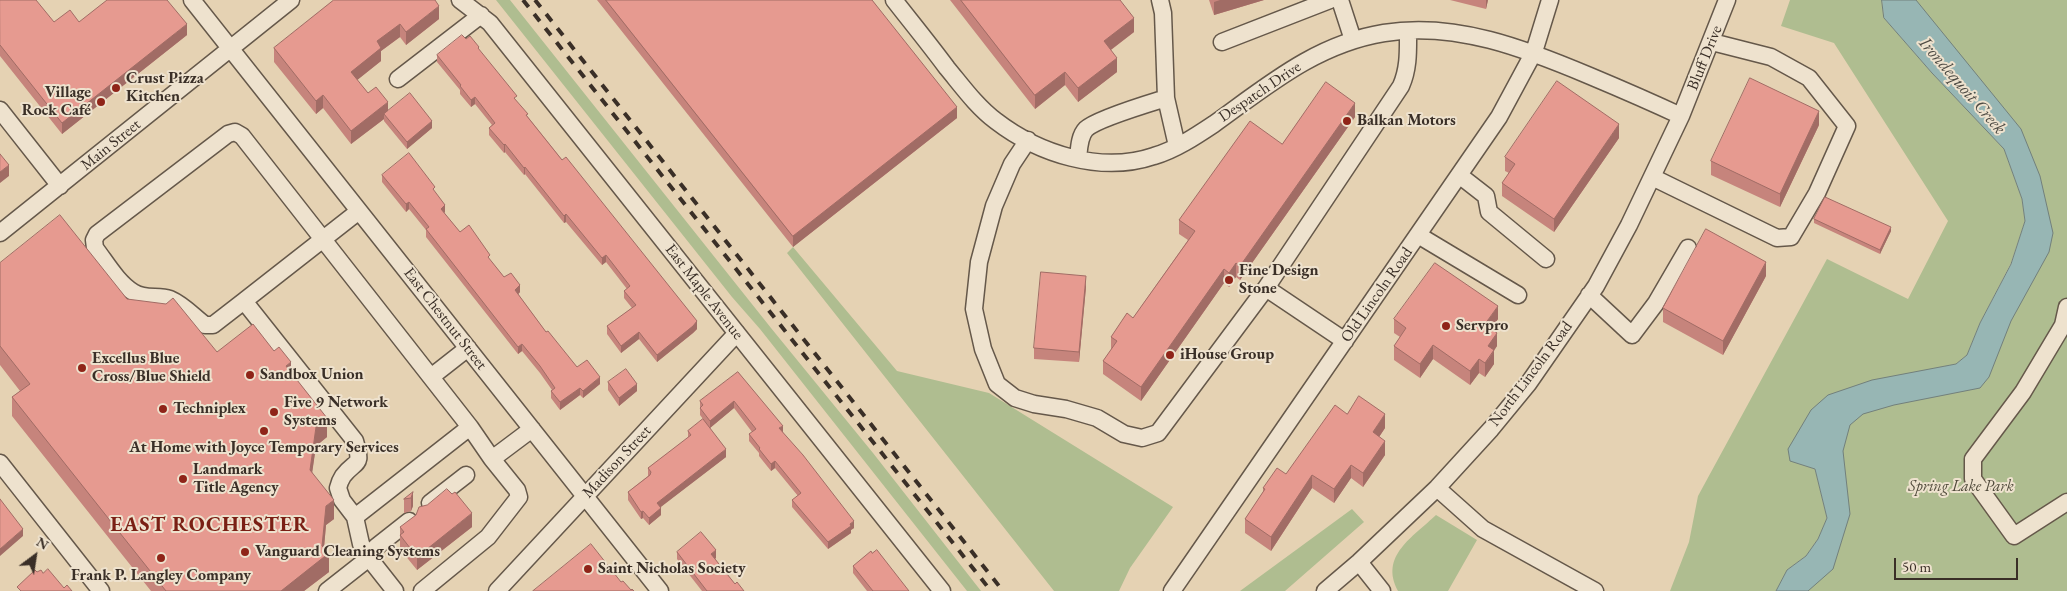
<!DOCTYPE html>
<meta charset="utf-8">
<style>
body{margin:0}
#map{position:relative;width:2067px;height:591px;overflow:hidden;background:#e5d2b3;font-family:"EB Garamond",serif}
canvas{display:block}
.north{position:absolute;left:10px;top:531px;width:50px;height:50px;-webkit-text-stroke:4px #eee2ce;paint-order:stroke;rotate:31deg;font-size:14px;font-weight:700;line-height:20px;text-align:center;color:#3a2f27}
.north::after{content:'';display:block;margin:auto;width:18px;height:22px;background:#3a2f27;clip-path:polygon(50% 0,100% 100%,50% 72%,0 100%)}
.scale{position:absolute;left:1894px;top:558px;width:124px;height:22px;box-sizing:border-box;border:2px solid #3a2f27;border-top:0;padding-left:6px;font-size:15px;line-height:18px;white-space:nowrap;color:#3a2f27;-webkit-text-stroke:4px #eee2ce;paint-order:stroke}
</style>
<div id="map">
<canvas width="2067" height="591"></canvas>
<div class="north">N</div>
<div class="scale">50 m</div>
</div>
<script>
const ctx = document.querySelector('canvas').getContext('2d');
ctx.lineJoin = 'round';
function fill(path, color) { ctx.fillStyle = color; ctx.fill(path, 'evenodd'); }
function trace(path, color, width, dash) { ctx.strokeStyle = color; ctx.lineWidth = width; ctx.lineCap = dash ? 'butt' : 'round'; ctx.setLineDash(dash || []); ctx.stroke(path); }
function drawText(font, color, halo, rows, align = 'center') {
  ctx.font = font + ' "EB Garamond",serif'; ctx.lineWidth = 4; ctx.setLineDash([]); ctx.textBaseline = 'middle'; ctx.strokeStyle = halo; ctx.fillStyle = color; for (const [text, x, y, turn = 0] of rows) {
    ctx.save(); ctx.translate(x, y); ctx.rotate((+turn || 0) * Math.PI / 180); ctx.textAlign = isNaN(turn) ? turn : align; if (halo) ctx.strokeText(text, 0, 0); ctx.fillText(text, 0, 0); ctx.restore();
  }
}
fill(new Path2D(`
 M496 0H510L771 328 873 453 981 591H967L760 329 732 297Z
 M1790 0H1882L1884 18 1932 73 2004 149 2022 199 2025 221 2011 263 1980 323 1967 355 1956 364 1924 371 1789 449 1790 460 1815 469 1827 518 1818 539 1806 556 1787 570 1776 591H1670L1689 542 1698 496 1827 259 1908 299 1948 221 1834 43 1781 26Z
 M1900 0H2067V591H1795L1829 556 1823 418 1940 386 1995 341 2040 240 2024 159Z
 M793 247 897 371 989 393 1173 507 1130 568 1119 591H1054L787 253Z
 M1352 509 1364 522 1285 591H1240Z
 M1436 515 1477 540 1448 591H1398C1379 556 1413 537 1436 515Z`), '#afbd90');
const water = new Path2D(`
 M1882 0H1916L2021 129 2040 176 2053 233 2049 252 2011 321 1989 377 1980 388 1894 405 1863 414 1850 425 1843 451 1850 514 1833 569 1808 591H1776L1787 570 1806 556 1818 539 1827 518 1815 469 1790 461 1788 449 1811 410 1828 395 1872 380 1956 364 1967 355 1980 323 2011 264 2025 221 2022 199 2004 149 1932 73 1884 18Z`);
fill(water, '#97b6b4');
trace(water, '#72807c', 1);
const minor = new Path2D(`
 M192 0 660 591
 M460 0 490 23 942 591
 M894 0C912 23 930 45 947 68 962 86 977 107 996 121 1039 154 1101 174 1154 156 1175 150 1196 136 1214 124 1267 86 1316 44 1384 33 1455 21 1526 49 1590 76 1621 89 1651 102 1681 116
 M1160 0 1163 13 1166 98
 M1340 0 1353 40
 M1222 42 1330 0
 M398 79 481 15
 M0 110 60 186
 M1028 140 1012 164 994 206 979 262 974 309 983 349 997 384 1015 398 1034 404 1066 409 1097 418 1124 434 1142 438 1158 433 1266 288
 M1078 159C1079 150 1079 136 1086 129 1096 119 1150 103 1166 98L1177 146
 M1459 175 1486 196 1489 212 1546 259
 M1652 177 1777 238 1791 237 1817 193 1847 126 1809 78 1771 57 1712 42
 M0 233 291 0
 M1418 235 1518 295
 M1589 295 1632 335 1656 303 1688 248
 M244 301 359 211
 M2067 307 2063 325 2023 392 1973 459V479L2014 536 2067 502
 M1345 341 1266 288 1401 86C1409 68 1408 50 1408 31
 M431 377 468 348
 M0 463 101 591
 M1437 488 1483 529 1595 591
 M430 503 466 475
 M355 517 470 427
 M409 521 376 547 369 558 361 544 355 517 342 500 338 488C339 484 341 479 343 476 356 459 363 468 355 441L244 301 213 325H205C193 316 184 305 170 299 158 295 144 300 133 292 117 282 106 262 95 248L94 240 97 234 228 134 235 132 242 136 470 427 492 459
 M1359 562 1382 591
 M327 591 369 558 395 591
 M422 591 488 537 519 497 517 490 492 459 532 429
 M497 591 737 333
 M1172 591 1499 117 1534 52 1550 0
 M1325 591 1359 562 1437 488 1491 429 1528 384 1596 286 1629 225 1681 116 1727 0`);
trace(minor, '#65584a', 19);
trace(minor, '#eee2ce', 16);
trace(new Path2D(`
 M523 0 991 591
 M535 0 1003 591`), '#3a2f27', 4, [9, 9]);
fill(new Path2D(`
 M0 0 54 22H79L187 35 62 134 0 56Z
 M334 0 439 19 406 45 400 37 381 51V61L357 80 368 93 388 111 432 128 407 149 384 121V119L351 144 323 108 316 114 274 62V48Z
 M597 0H872L957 118 793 247Z
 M950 0H1120L1134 32 1111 50 1117 72 1078 102 1065 85 1035 109Z
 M1209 0H1264L1214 15Z
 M1450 0H1488L1486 9Z
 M466 39 479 50 528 117 697 329 693 333 657 362 639 339 621 353 607 334V326L632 308 624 298V291L627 289 606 262 602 265 566 222 564 223 525 174 524 175 505 152 504 153 489 135V128L492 125 475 104 471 107 460 94V90L437 62V55Z
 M1355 117 1240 280 1236 277 1229 287 1224 283 1141 401 1103 374V361L1111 350V337L1133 318 1188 240 1179 234V220L1282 144Z
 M1819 125 1780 207 1711 175V161Z
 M1619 138 1554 232 1502 196V183L1509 173 1505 171V157Z
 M382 175 435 192 445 212 444 213 460 232 490 260 504 277 520 292 518 294 546 332 577 367 600 384 583 398 580 395 560 410 551 398V391L552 390 540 373 522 351 518 354 426 237V230L409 209 406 212 382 182Z
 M1814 219 1891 231 1880 254 1814 223Z
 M0 263 127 299 217 352 291 373 327 437 316 446 312 472 334 519 326 525 324 548 329 572 304 591H151L12 416V397L20 391 0 365Z
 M1766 276 1723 355 1663 322V308Z
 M1086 287 1079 362 1034 359V348Z
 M1394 319H1498L1491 329 1497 346 1494 350V364L1485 377 1479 373 1470 385 1433 359 1420 378 1394 360V346L1400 337 1394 333Z
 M738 372 854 528 851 530V533L828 549 792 507V500L798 496 775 468 771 471 759 456V453L749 441V434L752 432 734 408 710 428 726 457 660 507 661 515 649 525 643 518 641 519 628 500V492L648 476V468L688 438V431L703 419 700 415V401Z
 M608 382 637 391 619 406 608 390Z
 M1347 414 1385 428 1379 437 1385 455 1363 487 1351 478 1334 503 1312 488 1271 551 1245 533V519L1263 492V488L1286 474Z
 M413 492V506L411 511 404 513V499Z
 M400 527H472L417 570 400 549Z
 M677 552 716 558 715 559 735 584 744 591H702L677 559Z
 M853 566 909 591H867L853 573Z`), '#c6847c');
fill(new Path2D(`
 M1220 0H1264L1214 15V2Z
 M1486 0H1488L1486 9Z
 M439 6V19L406 45V32Z
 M1134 18V32L1104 55V41Z
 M187 24V35L62 134V123Z
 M400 24V37L381 51V61L351 85V72L377 41Z
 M1117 58V72L1078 102V88Z
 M1065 72V85L1035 109V95Z
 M323 95V108L316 114V101Z
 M475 97V104L471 107V100Z
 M388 102V115L384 114V119L351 144V131Z
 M1355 103V117L1240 280V266Z
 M957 107V118L793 247V236Z
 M1819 111V125L1780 207V194Z
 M432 121V128L407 149V142Z
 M1619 124V138L1554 232V219Z
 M505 144V152L504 153V145Z
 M9 165V176L0 183V172Z
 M525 167V174L524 175V168Z
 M409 202V209L406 212V204Z
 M445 205V212L441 216V209Z
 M566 214V222L564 223V216Z
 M1891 227V231L1880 254V250Z
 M606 255V262L602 265V258Z
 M1766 262V276L1723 355V341Z
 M1236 263V277L1229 287V273Z
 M1224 269V283L1141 401V387Z
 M1086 276V287L1079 362V352Z
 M520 285V292L515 298V290Z
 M1498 306V319L1485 338V324Z
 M697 321V329L693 333 657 362V355Z
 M639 332V339L621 353V346Z
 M1497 333V346L1488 360V346Z
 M522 344V351L518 354V347Z
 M1433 345V359L1420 378V364Z
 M1494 350V364L1485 377V363Z
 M1479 359V373L1470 385V371Z
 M291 362V381L286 366Z
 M600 377V384L583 398V391Z
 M637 384V391L619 406V398Z
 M580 388V395L560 410V402Z
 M734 401V408L710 428V421Z
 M1385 414V428L1373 446V432Z
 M327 418V437L316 446 310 488V470L316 427Z
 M783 426V433L779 428Z
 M1385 441V455L1363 487V473Z
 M726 449V457L657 510V503Z
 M775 461V468L771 471V464Z
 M1351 465V478L1334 503V489Z
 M1312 475V488L1271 551V537Z
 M413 492V506L411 511V498Z
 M334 500V519L326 525 323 558 329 553V572L304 591H281L322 546 326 506Z
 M661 508V515L649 525V518Z
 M643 511V518L641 519V512Z
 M472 513V527L417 570V557Z
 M854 521V528L851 530V533L828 549V542Z
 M23 529V536L0 556V549Z
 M716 550V558L711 562V554Z`), '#a16c65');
const building = new Path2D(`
 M0 0H36L54 22 70 10 79 22 107 0H167L187 24 62 123 0 45Z
 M334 0H435L439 6 406 32 400 24 377 41 381 48 351 72 368 93 376 87 388 102 351 131 323 95 316 101 274 48Z
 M606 0H872L957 107 793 236Z
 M961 0H1120L1134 18 1104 41 1117 58 1078 88 1065 72 1035 95Z
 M462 35 466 39 470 36 479 47 478 48 517 96 514 98 528 114 526 115 562 160 566 157 697 321 693 326 657 355 639 332 621 346 607 326 636 305 624 291 630 286 606 255 602 258 566 214 564 216 525 167 524 168 505 144 504 145 489 128 495 123 475 97 471 100 460 86 461 85 437 55Z
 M1750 78 1819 111 1780 194 1711 161Z
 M1557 81 1619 124 1554 219 1502 183 1515 164 1505 157Z
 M1326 82 1355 103 1240 266 1236 263 1229 273 1224 269 1141 387 1103 361 1117 341 1111 337 1127 313 1133 318 1195 231 1179 220 1250 121 1282 144Z
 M410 93 432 121 407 142 384 114Z
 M409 153 435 187 433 189 445 205 441 209 460 232 469 225 490 255 488 257 504 277 511 273 520 285 515 290 546 332 548 331 577 367 587 360 600 377 583 391 580 388 560 402 551 391 555 388 540 366 522 344 518 347 426 229 429 227 409 202 406 204 382 175Z
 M0 154 9 165 0 172Z
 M1825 197 1891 227 1880 250 1814 219Z
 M60 215 127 299 166 304 173 298 217 352 253 324 274 351 279 347 291 362 286 366 327 418 316 427 310 470 334 500 326 506 322 546 329 553 281 591H166L12 397 30 384 0 346V263Z
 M1706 229 1766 262 1723 341 1663 308Z
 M1435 263 1498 306 1485 324 1497 333 1488 346 1494 350 1485 363 1479 359 1470 371 1433 345 1420 364 1394 346 1406 328 1394 319Z
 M1041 272 1086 276 1079 352 1034 348Z
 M626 369 637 384 619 398 608 382Z
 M738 372 783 426 779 428 803 455 854 521 850 524 851 526 828 542 792 500 801 493 775 461 771 464 759 449 760 448 749 434 756 429 734 401 710 421 700 408 703 405 700 401Z
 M1359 396 1385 414 1373 432 1385 441 1363 473 1351 465 1334 489 1312 475 1271 537 1245 519 1265 489 1263 488 1277 468 1286 474 1335 405 1347 414Z
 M703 419 726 449 657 503 661 508 649 518 643 511 641 512 628 492 650 475 651 472 648 468 691 435 688 431Z
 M447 489 452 494 455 492 472 513 417 557 400 535 404 532 400 527 416 515 419 507 427 505Z
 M413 492 411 498 404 499Z
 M0 499 23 529 0 549Z
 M701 532 716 550 711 554 735 584 737 582 744 591H707L677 552Z
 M591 544 621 582 623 581 631 590 632 589 634 591H533Z
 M877 550 909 591H873L853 566 871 551 872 553Z
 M48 569 64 588 67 585 72 591H21L17 587 35 570 37 572 41 570 43 573Z`);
fill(building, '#e69a90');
trace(building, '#a16c65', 1);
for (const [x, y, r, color] of [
 [116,88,5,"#8f2418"],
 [101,102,5,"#8f2418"],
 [1347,121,5,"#8f2418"],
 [1229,280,5,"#8f2418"],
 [1446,326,5,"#8f2418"],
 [1170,355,5,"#8f2418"],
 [82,368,5,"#8f2418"],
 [250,375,5,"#8f2418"],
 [163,409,5,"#8f2418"],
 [274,412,5,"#8f2418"],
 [264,431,5,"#8f2418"],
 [183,479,5,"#8f2418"],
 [245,552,5,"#8f2418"],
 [161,558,5,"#8f2418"],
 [588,569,5,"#8f2418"]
]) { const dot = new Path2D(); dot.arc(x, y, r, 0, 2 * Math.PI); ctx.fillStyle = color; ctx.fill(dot); trace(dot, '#eee2ce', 2); }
drawText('16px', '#3a2f27', '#eee2ce', [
 ["Bluff Drive",1705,58,-68],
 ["Despatch Drive",1260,92,-34],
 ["Main Street",111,145,-39],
 ["East Maple Avenue",704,292,52],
 ["Old Lincoln Road",1377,295,-55],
 ["East Chestnut Street",445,319,52],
 ["North Lincoln Road",1531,374,-53],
 ["Madison Street",617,462,-47]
]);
drawText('bold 16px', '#3a2f27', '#eee2ce', [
 ["Crust Pizza",126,79],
 ["Kitchen",126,97],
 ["Village",91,93,"right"],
 ["Rock Café",91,111,"right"],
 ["Balkan Motors",1357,121],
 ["Fine Design",1239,271],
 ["Stone",1239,289],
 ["Servpro",1456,326],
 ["iHouse Group",1180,355],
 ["Excellus Blue",92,359],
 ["Cross/Blue Shield",92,377],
 ["Sandbox Union",260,375],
 ["Five 9 Network",284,403],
 ["Systems",284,421],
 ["Techniplex",173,409],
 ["At Home with Joyce Temporary Services",264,448,"center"],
 ["Landmark",193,470],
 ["Title Agency",193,488],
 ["Vanguard Cleaning Systems",255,552],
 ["Saint Nicholas Society",598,569],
 ["Frank P. Langley Company",161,576,"center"]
], 'left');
drawText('italic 16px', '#514b3c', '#eee2ce', [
 ["Spring Lake Park",1961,487]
]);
drawText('italic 18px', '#4d4a43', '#eee2ce', [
 ["Irondequoit Creek",1962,86,49]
]);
ctx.letterSpacing = '1px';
drawText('bold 21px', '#7a1f14', '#eee2ce', [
 ["EAST ROCHESTER",210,525]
]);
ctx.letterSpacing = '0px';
</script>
